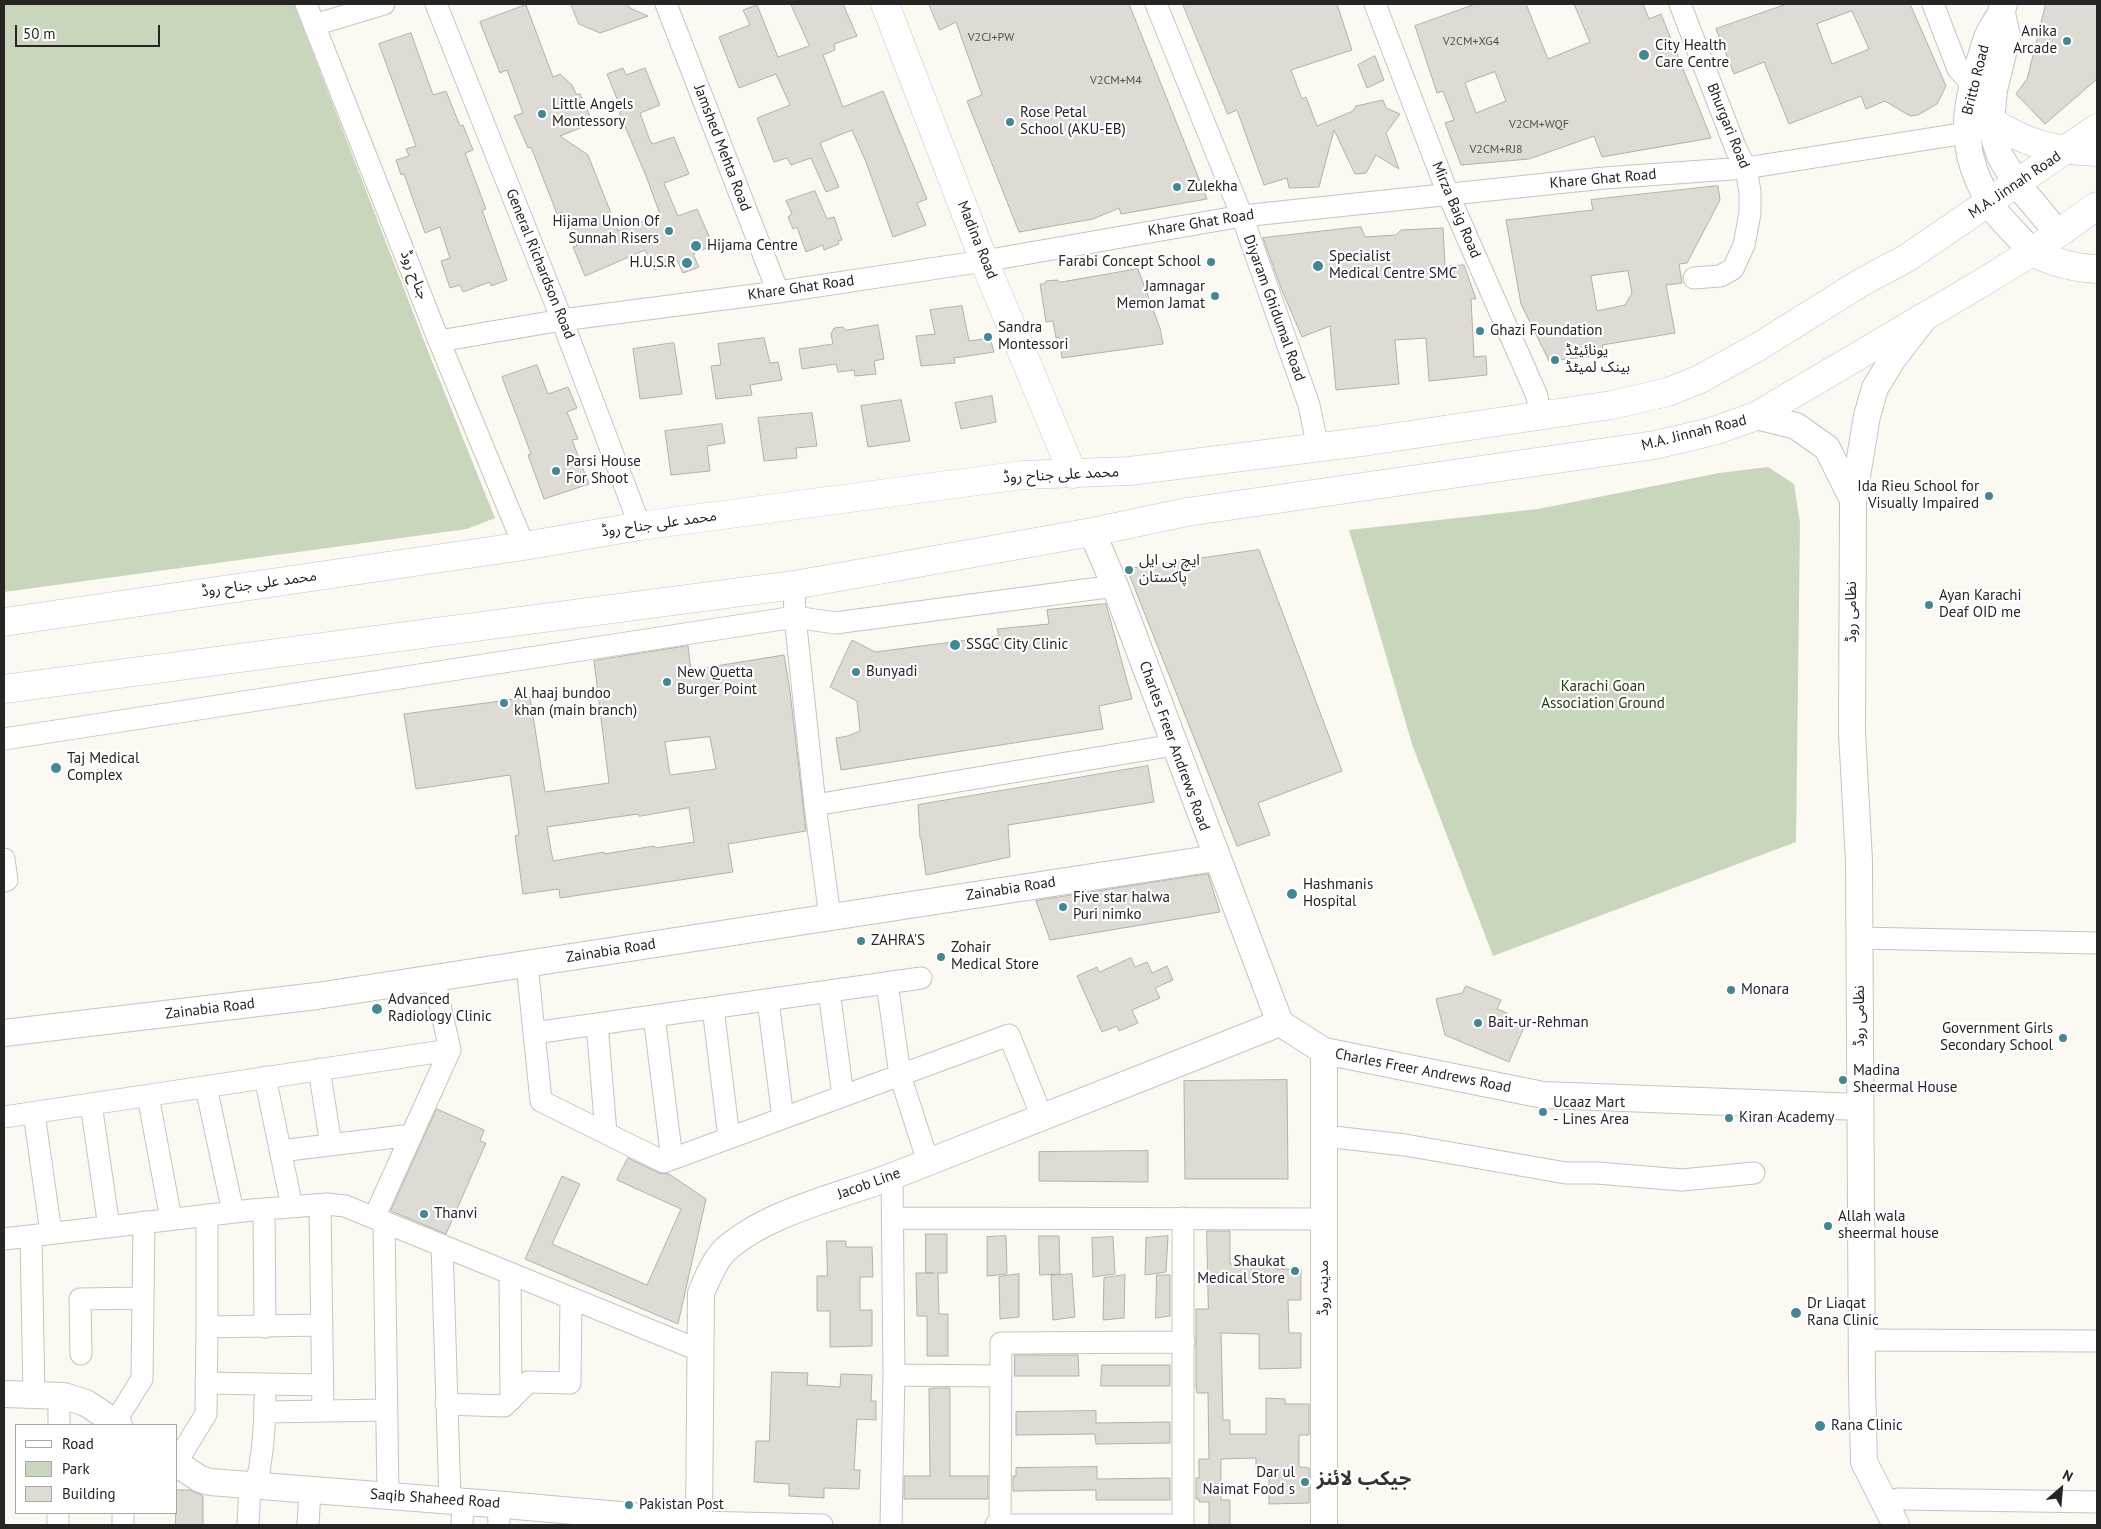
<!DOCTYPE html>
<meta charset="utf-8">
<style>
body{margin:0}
#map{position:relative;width:2101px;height:1529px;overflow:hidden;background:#fcf9f3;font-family:"PT Sans",sans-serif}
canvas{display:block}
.frame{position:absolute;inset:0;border:5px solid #262523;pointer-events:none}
.legend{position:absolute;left:15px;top:1424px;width:162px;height:90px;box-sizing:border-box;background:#fff;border:1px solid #a8a8a7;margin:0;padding:6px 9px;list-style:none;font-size:15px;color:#262523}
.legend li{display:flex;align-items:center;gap:10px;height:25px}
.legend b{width:25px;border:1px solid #a8a8a7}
.north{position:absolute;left:2036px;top:1464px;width:50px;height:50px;-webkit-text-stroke:4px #fff;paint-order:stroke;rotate:27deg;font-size:14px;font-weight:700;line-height:20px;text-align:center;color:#262523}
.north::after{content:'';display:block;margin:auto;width:18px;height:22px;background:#262523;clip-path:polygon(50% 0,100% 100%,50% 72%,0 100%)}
.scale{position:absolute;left:15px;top:25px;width:145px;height:22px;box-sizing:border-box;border:2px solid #262523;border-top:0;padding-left:6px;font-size:15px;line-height:18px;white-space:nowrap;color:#262523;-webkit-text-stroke:4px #fff;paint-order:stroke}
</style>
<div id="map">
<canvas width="2101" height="1529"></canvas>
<div class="frame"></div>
<ul class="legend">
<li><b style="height:6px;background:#fff"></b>Road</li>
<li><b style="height:14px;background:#c8d7bb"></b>Park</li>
<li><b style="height:14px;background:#dedbd5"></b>Building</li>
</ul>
<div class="north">N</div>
<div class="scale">50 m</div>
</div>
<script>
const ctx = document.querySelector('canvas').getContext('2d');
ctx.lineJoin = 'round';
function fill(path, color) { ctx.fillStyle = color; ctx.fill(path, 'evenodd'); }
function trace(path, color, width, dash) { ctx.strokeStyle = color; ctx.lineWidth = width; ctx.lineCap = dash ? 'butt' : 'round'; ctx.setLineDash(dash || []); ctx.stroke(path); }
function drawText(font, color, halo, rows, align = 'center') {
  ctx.font = font + ' "PT Sans","Noto Sans Arabic",sans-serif'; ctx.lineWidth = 4.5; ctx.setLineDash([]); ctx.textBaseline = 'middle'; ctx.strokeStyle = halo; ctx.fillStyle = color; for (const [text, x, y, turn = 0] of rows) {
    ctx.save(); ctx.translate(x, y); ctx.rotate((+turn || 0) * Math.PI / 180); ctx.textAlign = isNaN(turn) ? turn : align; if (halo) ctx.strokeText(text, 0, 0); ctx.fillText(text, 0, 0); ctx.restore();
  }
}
fill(new Path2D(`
 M4 4H294L428 351 495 518 467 529 4 592Z
 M1768 467 1794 484 1800 523 1796 842 1493 956 1412 744 1349 530 1538 509 1719 473Z`), '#c8d7bb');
const building = new Path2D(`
 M571 4H628L630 8 648 16 600 33 579 24Z
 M791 4H843L857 36 834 44 835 50 823 55 843 107 883 91 927 199 917 203 926 225 893 237 866 162 852 130 820 143 839 187 826 192 811 158 791 165 787 158 774 162 757 118 790 105 776 74 739 88 719 37 750 25 743 10 757 5 778 57 809 46Z
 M929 4H1129L1207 199 1121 214 1119 208 1093 219 1019 232 967 101 982 95 956 22 940 30Z
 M1183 4H1337L1352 50 1291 70 1302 99 1306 97 1317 126 1353 111 1356 106 1383 100 1386 108 1400 114 1386 133 1399 169 1376 155 1366 173 1355 174 1334 130 1319 187 1289 188 1287 178 1264 185 1237 110 1228 114Z
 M1476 4H1526L1548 59 1590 42 1574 4H1643L1649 19 1661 14 1711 138 1602 157 1594 136 1529 159 1461 165 1445 123 1454 120 1443 91 1437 93 1415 26ZM1495 72 1506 101 1476 113 1465 83Z
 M1787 4H1910L1946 86 1937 104 1918 115 1910 116 1885 101 1866 109 1861 96 1789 124 1764 62 1734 74 1716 29ZM1852 11 1869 49 1832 64 1817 24Z
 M2046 4H2097V79L2045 124 2016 94 2027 79Z
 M526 5 553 77 560 74 572 85 576 94H580L593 123 560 136 588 155 618 231 660 214 646 176 619 112 622 111 607 74 623 68 626 75 645 68 660 105 640 113 650 141H651L652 144 674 137 689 174 664 183 678 216 697 209 713 245 693 254 699 267 683 273 677 260 654 270 645 250 585 276 573 247 577 246 562 212 557 214 531 147 528 148 514 116 523 113 507 70 500 73 480 22Z
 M411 33 433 95 446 91 460 126 463 125 473 150 465 153 486 209 482 210 507 280 491 286 490 282 463 292 460 285 450 288 441 261 450 258 440 227 425 233 404 174 401 175 396 160 409 156 406 149 416 146 379 44Z
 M1375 56 1384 80 1367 88 1358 65Z
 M1718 186 1720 200 1687 263 1679 264 1682 283 1666 285 1675 333 1602 345 1604 355 1549 361 1521 304 1506 220 1593 210 1591 200ZM1628 271 1632 293 1625 305 1597 311 1591 276Z
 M815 191 827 219 834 217 842 240 838 241 839 244 824 250 823 245 806 252 797 227 793 229 788 217 792 214 786 201Z
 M1361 227 1365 237 1396 235 1401 230 1443 228 1445 266 1464 265 1476 299H1471L1474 357 1486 356 1487 375 1429 381 1426 338 1395 340 1399 384 1336 390 1330 326 1302 337 1281 288 1263 238Z
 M1138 269 1160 328 1163 344 1062 358 1059 337 1056 338 1053 321 1046 322 1040 284H1044L1046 281 1057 280 1060 282Z
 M962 306 969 341 990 338 994 352 954 358 955 363 921 366 916 336 935 334 930 310Z
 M878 325 884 359 874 361 876 374 855 376 854 370 838 372 836 364 802 369 799 349 833 344 831 334 834 328 843 327 846 330Z
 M764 338 770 363 778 362 782 380 750 385 752 395 716 399 711 366 721 365 718 344Z
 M674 343 682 394 640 399 633 349Z
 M537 365 548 394 568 387 577 408 567 412 578 439 572 440 589 484 544 499 528 455 531 454 502 377Z
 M992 396 996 422 961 429 955 403Z
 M901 400 910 441 868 447 861 406Z
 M812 413 817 446 796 448 797 458 764 461 758 418Z
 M722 424 725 443 707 446 710 471 671 475 665 431Z
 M1259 550 1342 771 1258 803 1270 835 1237 846 1127 569Z
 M1106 604 1132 699 1099 706 1103 729 841 770 836 738 848 736 860 731 857 701 830 687 852 640 875 652 999 636 997 629 1049 624 1047 610Z
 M688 646 691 670 784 655 790 691 806 831 728 844 733 872 560 898 559 889 523 894 515 836 519 835 510 775 416 789 404 714 530 697 545 792 609 783 594 661ZM710 737 716 769 670 775 665 742ZM689 808 694 842 655 848 654 846 604 854V852L553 861 547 827 638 814 639 816Z
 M1148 766 1154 802 1008 825 1010 857 926 875 921 838H920L918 805Z
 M1208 874 1220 912 1050 940 1036 901Z
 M1131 958 1135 967 1147 962 1152 973 1167 966 1173 980 1155 988 1160 998 1132 1010 1138 1023 1119 1031 1117 1026 1102 1032 1077 976 1097 967 1099 972Z
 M1466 986 1501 1000 1497 1009 1507 1013 1505 1020 1524 1027 1509 1062 1445 1035 1436 999 1462 993Z
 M1287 1080 1288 1179H1185L1184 1081Z
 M437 1109 484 1130 480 1141 486 1143 446 1234 391 1211Z
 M1148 1151V1182L1039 1181V1152Z
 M628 1158 659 1173 669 1174 706 1199 678 1324 525 1259 562 1176 580 1184 552 1244 647 1285 681 1209 617 1180Z
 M1207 1231H1230V1264H1275V1269H1301V1300H1288L1289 1333H1301V1368L1259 1369V1334L1221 1333 1223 1420H1230V1434H1266V1398L1285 1399V1404H1309V1435H1299V1467L1309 1468V1503L1269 1504V1469H1256V1458L1221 1459V1500H1230V1525H1209V1502H1199V1499H1196V1478H1199V1459H1209L1208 1393H1197L1196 1387V1309H1208Z
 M926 1234H947V1273H938L939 1314H948V1356H927V1316H917L916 1273H934H926Z
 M1006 1236 1007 1274 987 1276V1237Z
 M1039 1236H1059L1060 1274 1040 1275Z
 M1168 1236 1166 1272 1145 1275 1146 1238Z
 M1113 1237 1115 1274 1093 1277 1092 1238Z
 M827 1241H846V1247H872L873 1277H860V1310H872V1346L830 1347V1311H817V1276H827Z
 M1019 1274V1317L1000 1319 999 1277Z
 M1072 1274 1075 1317 1053 1320 1051 1276Z
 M1125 1275 1124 1318 1103 1320 1104 1278Z
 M1157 1275H1170V1316L1156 1318Z
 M1015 1355H1078L1079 1376H1015Z
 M1102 1365H1170V1386H1101Z
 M772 1372 808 1373 807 1385 840 1387 841 1374 872 1375 871 1401H876V1420L857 1419 854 1470H860L859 1489 824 1488V1498L789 1496V1484L754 1482 756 1441H769Z
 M934 1388H950V1476H988V1499H904V1476H930L929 1389Z
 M1096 1411V1423L1170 1422V1443L1096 1444 1095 1434 1016 1435V1412Z
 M1097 1467V1479L1170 1478V1500H1096V1490L1013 1491V1476H1016V1468Z
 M176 1490H190L203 1496V1525H176Z`);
fill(building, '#dedbd5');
trace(building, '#b3b0aa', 1);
const minor = new Path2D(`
 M306 4 439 341 524 546
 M436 4 562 320 640 526
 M666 4 778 292
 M1156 4 1242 216 1309 405 1318 448
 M1375 4 1448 194 1537 396 1540 415
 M1680 4 1736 149 1746 168 1750 192V213L1744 245 1733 269 1720 276 1694 278
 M1933 4 1958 69 1972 84 1986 88
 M314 25 384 4
 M439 341 562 320 778 292 984 261 1242 216 1604 178 1746 168 1966 133
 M794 585 795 617 815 805 830 917
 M4 739 795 617 835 623 1115 586
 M815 805 1174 745
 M4 859 7 880 4 881
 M1859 938 2097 943
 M527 964 541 1101 664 1162 1009 1035 1042 1117
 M887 983 900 1075 928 1162
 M829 991 843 1096
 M768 1000 783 1118
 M713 1008 729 1138
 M654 1016 672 1159
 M597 1024 606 1133
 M534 1033 921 978
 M319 1069 331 1145
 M265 1077 292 1207
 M206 1087 233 1212
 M148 1096 171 1219
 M91 1104 109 1227
 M34 1113 51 1233
 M4 1117 450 1050
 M1324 1136 1405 1145 1566 1173H1597L1682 1180 1754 1173
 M280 1151 412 1135
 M320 1205 323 1411
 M264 1209 265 1327
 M207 1215V1327L322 1325
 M374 1218 450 1050 434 978
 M893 1218 1324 1219
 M384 1222 388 1496
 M31 1236 34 1395
 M4 1239 252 1210 327 1204 345 1206 701 1351
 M442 1245 450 1500
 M510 1274 511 1400
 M1862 1340 2097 1341
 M81 1354 80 1299 143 1298
 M894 1375 1001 1376
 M206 1383 322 1385
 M446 1404 504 1406 528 1382 570 1383 571 1298
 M265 1412 387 1410
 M115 1422 142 1379 144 1222
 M59 1425V1396
 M176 1463 206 1414 207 1327
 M256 1486C263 1456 265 1429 265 1399
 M1898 1499 2097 1502
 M498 1504 499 1525
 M699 1522 822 1525
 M1183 1524V1218
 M58 1525V1513
 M123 1525V1513
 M248 1525 250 1485
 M308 1525 310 1490
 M462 1525 463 1501
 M891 1525 894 1375 892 1176
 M996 1525H1183
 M1000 1525 1001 1343 1184 1342`);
const tertiary = new Path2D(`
 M2004 4C2001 18 1990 27 1986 41 1970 91 1956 131 1979 182 1983 189 1985 196 1989 203 2000 220 2019 236 2032 252
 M2002 13 2007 37 1994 90 1991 121 1992 132 2000 156 2016 183 2058 233
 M1756 416 1796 426 1827 448 1853 500
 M1092 532 1115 586 1280 1023 1324 1051 1543 1095 1860 1107
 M4 1033 317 996 1216 858
 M1324 1051V1525
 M4 1394 64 1396 86 1403 119 1425
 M176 1463 200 1479 210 1482 505 1505 699 1522
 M699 1525 701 1293C707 1279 714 1261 725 1250 767 1212 841 1196 893 1176 1022 1126 1151 1074 1280 1023
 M1896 1525 1864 1462 1862 1384 1859 861 1852 732 1853 500 1867 416 1875 388 1892 360 1925 317`);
const secondary = new Path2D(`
 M885 4 984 261 1073 474`);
const primary = new Path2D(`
 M2032 252C2054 263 2073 268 2097 269`);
const trunk = new Path2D(`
 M1991 121C2028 145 2053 150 2097 152
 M4 622 524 546 640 526 1023 475 1130 471 1369 441 1612 405 1668 392 1700 379 1758 347 1862 282 1907 258 2097 128
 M4 689 794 585 1092 532 1187 512 1655 445 1714 431 1756 416 1980 284 2032 252 2097 206`);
trace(minor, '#c7c4bf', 23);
trace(tertiary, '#c7c4bf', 28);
trace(secondary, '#c7c4bf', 29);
trace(primary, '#c7c4bf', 29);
trace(trunk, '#c7c4bf', 29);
trace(minor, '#fff', 21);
trace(tertiary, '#fff', 26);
trace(secondary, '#fff', 28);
trace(primary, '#fff', 28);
trace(trunk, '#fff', 28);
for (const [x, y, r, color] of [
 [2067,41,5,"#428794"],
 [1644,55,6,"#428794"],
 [542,114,5,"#428794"],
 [1010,122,5,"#428794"],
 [1177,187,5,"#428794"],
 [669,231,5,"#428794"],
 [696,246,6,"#428794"],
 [1211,262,5,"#428794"],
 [687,263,6,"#428794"],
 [1318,266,6,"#428794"],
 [1215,296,5,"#428794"],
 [1480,331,5,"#428794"],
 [988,337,5,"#428794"],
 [1555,360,5,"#428794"],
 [556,471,5,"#428794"],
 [1989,496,5,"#428794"],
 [1129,570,5,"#428794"],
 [1929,605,5,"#428794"],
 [955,645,6,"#428794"],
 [856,672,5,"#428794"],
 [667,682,5,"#428794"],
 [504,703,5,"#428794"],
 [56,768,6,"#428794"],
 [1292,894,6,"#428794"],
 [1063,907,5,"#428794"],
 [861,941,5,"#428794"],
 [941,957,5,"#428794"],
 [1731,990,5,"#428794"],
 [377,1009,6,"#428794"],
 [1478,1023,5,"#428794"],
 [2063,1038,5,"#428794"],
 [1843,1080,5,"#428794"],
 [1543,1112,5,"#428794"],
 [1729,1118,5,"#428794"],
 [424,1214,5,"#428794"],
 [1828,1226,5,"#428794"],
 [1295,1271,5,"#428794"],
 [1796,1313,6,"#428794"],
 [1820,1426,6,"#428794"],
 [1305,1482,5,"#428794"],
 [629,1505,5,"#428794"]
]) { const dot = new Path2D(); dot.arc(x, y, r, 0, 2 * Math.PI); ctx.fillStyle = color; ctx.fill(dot); trace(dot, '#fff', 2); }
drawText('12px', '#545250', null, [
 ["V2CJ+PW",991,38],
 ["V2CM+XG4",1471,42],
 ["V2CM+M4",1116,81],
 ["V2CM+WQF",1539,125],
 ["V2CM+RJ8",1496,150]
]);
drawText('15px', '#262523', '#fff', [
 ["Anika",2057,32,"right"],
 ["Arcade",2057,49,"right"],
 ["City Health",1655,46],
 ["Care Centre",1655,63],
 ["Little Angels",552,105],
 ["Montessory",552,122],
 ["Rose Petal",1020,113],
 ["School (AKU-EB)",1020,130],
 ["Zulekha",1187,187],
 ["Hijama Union Of",659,222,"right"],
 ["Sunnah Risers",659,239,"right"],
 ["Hijama Centre",707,246],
 ["Specialist",1329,257],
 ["Medical Centre SMC",1329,274],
 ["Farabi Concept School",1201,262,"right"],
 ["H.U.S.R",676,263,"right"],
 ["Jamnagar",1205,287,"right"],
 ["Memon Jamat",1205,304,"right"],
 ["Sandra",998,328],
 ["Montessori",998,345],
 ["Ghazi Foundation",1490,331],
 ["یونائیٹڈ",1565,351],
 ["بینک لمیٹڈ",1565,368],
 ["Parsi House",566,462],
 ["For Shoot",566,479],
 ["Ida Rieu School for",1979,487,"right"],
 ["Visually Impaired",1979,504,"right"],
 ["ایچ بی ایل",1139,561],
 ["پاکستان",1139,578],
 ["Ayan Karachi",1939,596],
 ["Deaf OID me",1939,613],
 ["SSGC City Clinic",966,645],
 ["Bunyadi",866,672],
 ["New Quetta",677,673],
 ["Burger Point",677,690],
 ["Al haaj bundoo",514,694],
 ["khan (main branch)",514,711],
 ["Taj Medical",67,759],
 ["Complex",67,776],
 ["Hashmanis",1303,885],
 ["Hospital",1303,902],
 ["Five star halwa",1073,898],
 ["Puri nimko",1073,915],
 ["ZAHRA'S",871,941],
 ["Zohair",951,948],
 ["Medical Store",951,965],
 ["Monara",1741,990],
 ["Advanced",388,1000],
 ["Radiology Clinic",388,1017],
 ["Bait-ur-Rehman",1488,1023],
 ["Government Girls",2053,1029,"right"],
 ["Secondary School",2053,1046,"right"],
 ["Madina",1853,1071],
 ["Sheermal House",1853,1088],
 ["Ucaaz Mart",1553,1103],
 ["- Lines Area",1553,1120],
 ["Kiran Academy",1739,1118],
 ["Thanvi",434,1214],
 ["Allah wala",1838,1217],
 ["sheermal house",1838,1234],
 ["Shaukat",1285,1262,"right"],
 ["Medical Store",1285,1279,"right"],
 ["Dr Liaqat",1807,1304],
 ["Rana Clinic",1807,1321],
 ["Rana Clinic",1831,1426],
 ["Dar ul",1295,1473,"right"],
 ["Naimat Food s",1295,1490,"right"],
 ["Pakistan Post",639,1505]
], 'left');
drawText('15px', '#262523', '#fff', [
 ["Britto Road",1976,80,-76],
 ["Bhurgari Road",1728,126,68],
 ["Jamshed Mehta Road",722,148,69],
 ["Khare Ghat Road",1603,179,-5],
 ["M.A. Jinnah Road",2015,185,-34],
 ["Mirza Baig Road",1456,210,67],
 ["Khare Ghat Road",1201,223,-9],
 ["Madina Road",977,240,68],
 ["General Richardson Road",540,264,68],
 ["جناح روڈ",414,275,68],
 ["Khare Ghat Road",801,288,-8],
 ["Diyaram Ghidumal Road",1274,308,70],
 ["M.A. Jinnah Road",1694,433,-14],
 ["محمد علی جناح روڈ",1061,475,-3],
 ["محمد علی جناح روڈ",659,524,-8],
 ["محمد علی جناح روڈ",259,584,-8],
 ["نظامی روڈ",1852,612,-90],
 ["Charles Freer Andrews Road",1174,746,70],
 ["Zainabia Road",1011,889,-9],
 ["Zainabia Road",611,951,-9],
 ["Zainabia Road",210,1009,-7],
 ["نظامی روڈ",1860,1016,-90],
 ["Charles Freer Andrews Road",1423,1071,11],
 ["Jacob Line",869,1184,-20],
 ["مدینہ روڈ",1324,1288,-90],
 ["Saqib Shaheed Road",435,1499,4]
]);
drawText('15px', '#263a0d', '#fff', [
 ["Karachi Goan",1603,687],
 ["Association Ground",1603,704]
]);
drawText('bold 20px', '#36342f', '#fff', [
 ["جیکب لائنز",1364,1479]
]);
</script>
